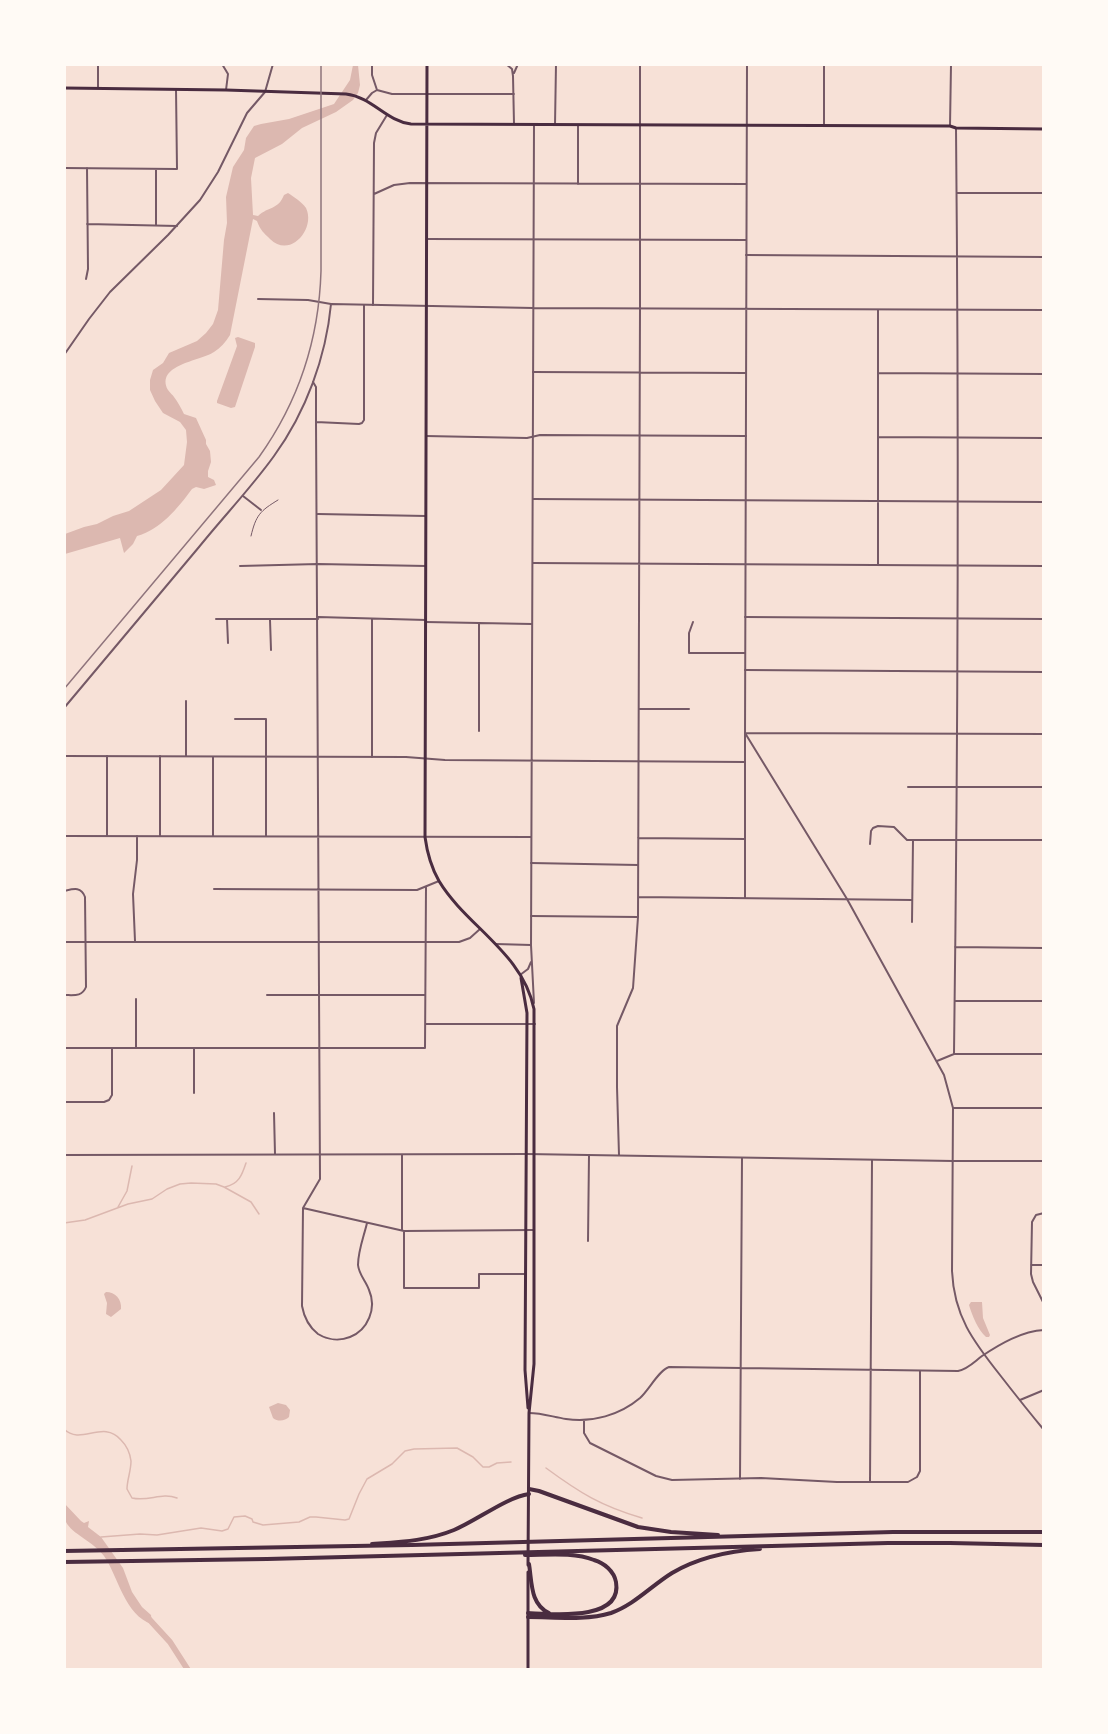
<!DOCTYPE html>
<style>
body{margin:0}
#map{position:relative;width:1108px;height:1734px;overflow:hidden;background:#f7e1d7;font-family:"Roboto Condensed",sans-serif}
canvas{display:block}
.frame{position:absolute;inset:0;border:66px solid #fffaf5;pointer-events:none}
</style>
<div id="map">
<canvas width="1108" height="1734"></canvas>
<div class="frame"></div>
</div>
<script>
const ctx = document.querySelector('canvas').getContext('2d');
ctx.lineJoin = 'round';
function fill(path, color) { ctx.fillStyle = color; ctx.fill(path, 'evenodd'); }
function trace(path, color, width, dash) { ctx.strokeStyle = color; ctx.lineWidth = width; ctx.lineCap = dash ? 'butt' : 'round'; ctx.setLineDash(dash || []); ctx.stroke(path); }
fill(new Path2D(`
 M353 65H358L360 85 358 93 353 100 336 112 302 128 282 144 255 158 251 178 253 215 258 216C269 206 278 210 284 195L288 193C294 197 302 202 306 208 316 229 290 259 270 239 264 233 260 230 257 221L253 219 230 335C226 342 220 348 214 352 200 361 155 365 168 390 170 393 173 395 174 397 178 402 181 408 184 414L196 418 206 440V444L210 451 211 462 208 471V477L214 480 216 485 204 489 196 487 192 489C178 508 160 530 137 536L133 544 124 553 120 538 65 554V534L84 527 97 524 113 516 129 511 161 490 184 465 187 442 186 430 180 422 163 413 155 401 150 390V380L153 370 163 363 169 353 197 341 206 333 213 324 218 310 224 240 227 223 226 197 233 167 244 150 246 138 254 126 261 124 289 119 334 104 350 80Z
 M238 337 255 343V347L235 407 231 408 217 403V401L237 346 235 338Z
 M106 1292C115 1292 122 1299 121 1309L111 1317 106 1314 107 1303 104 1294Z
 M971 1302H982L983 1318 990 1335 989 1337H986C978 1330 972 1315 969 1305Z
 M278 1403 286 1405 290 1410 289 1417C285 1421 278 1422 273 1418L269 1407Z
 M64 1503 81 1521 84 1523 89 1521 88 1527 101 1537 123 1568 132 1592 142 1607 151 1615 152 1624C125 1616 118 1576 104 1556 94 1542 72 1534 66 1522 63 1517 65 1509 64 1503Z`), '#dcb8b0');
trace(new Path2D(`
 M225 1187C239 1184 242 1175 246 1163
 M118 1207 127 1191 132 1166
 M64 1223 85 1220 128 1204 152 1199 167 1189 180 1184 191 1183 216 1184 224 1187 251 1202 259 1214
 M64 1429C81 1446 103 1419 121 1440 127 1446 130 1453 131 1461 131 1471 127 1480 127 1489L132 1498C149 1502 161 1492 177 1498
 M546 1468C580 1493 601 1506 642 1518
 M101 1537 140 1534 157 1535 201 1528 222 1531 228 1529 234 1517 245 1516 252 1519 253 1522 263 1525 299 1522 310 1517H316L345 1520 349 1519 359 1494 367 1479 392 1464 405 1451 414 1449 457 1448 473 1457 483 1467H489L497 1463 511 1462`), '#dcb8b0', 1.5);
trace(new Path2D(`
 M148 1618 170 1642 188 1670`), '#dcb8b0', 6);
trace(new Path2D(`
 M251 536C256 515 260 511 278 500`), '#755966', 1);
trace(new Path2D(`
 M222 64 228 74 226 90
 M372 64V75L377 90
 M506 64 512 69 513 76 514 124
 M824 64V125
 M835 64H951
 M514 73 518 64
 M377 90 392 94H514
 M366 100 372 93 377 90
 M555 125 556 64
 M950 126 951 65
 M64 168 177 169 176 89
 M156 169V225
 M578 184V125
 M957 193H1044
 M374 194 394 185 410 183 746 184
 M87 224 177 226
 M427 239 746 240
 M746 255 1044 257
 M86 279 88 269 87 168
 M258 299 308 300 331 304
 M373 305 374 143 376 133 387 115
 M533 372 746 373
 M878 373 1044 374
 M313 382 316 387V422L320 1179 303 1208 302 1306C304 1317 309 1327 318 1334 328 1340 340 1341 350 1337 368 1330 377 1308 369 1290 366 1281 359 1275 358 1265 358 1251 364 1236 367 1223
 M64 418V425
 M316 422 359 424 362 423 364 420V305
 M426 436 527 438 540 435 746 436
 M878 437 1044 438
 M243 496 261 510
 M533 499 1044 502
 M318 514 426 516
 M533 563 1044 566
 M878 565V310
 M240 566 318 564 426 566
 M318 617 426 620
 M745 617 1044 619
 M216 619H318
 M227 619 228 643
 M372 619V757
 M270 620 271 650
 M426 622 532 624
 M693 622 689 633V653H745
 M745 670 1044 672
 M186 701V756
 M639 709H689
 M235 719H266V836
 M479 731V623
 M107 756V836
 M160 756V836
 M213 757V836
 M908 787H1044
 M64 836 531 837
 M638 838 745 839
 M870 844 871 831 873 828 878 826 894 827 907 840H1044
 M531 863 638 865
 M214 889 417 890 439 881
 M64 891C73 889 81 886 85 897L86 987C82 997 74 995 64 995
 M638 897 912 900
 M745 898V733
 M531 916 638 917
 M912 922 913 840
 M135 941 133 894 137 860V836
 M64 942H459L470 938 480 929
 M496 944 531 945
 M955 947 1044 948
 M267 995H425
 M136 999V1048
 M955 1001H1044
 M426 1024H535
 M64 1048H425L426 887
 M194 1048V1093
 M954 1054C958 745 959 437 956 128
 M937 1061 954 1054H1044
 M64 1102H104L109 1100 112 1095V1049
 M953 1108H1044
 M274 1113 275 1154
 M402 1155V1230
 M619 1155 617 1087V1026L633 988 638 917 640 308
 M303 1208 404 1231 533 1230
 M1044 1213 1036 1215 1032 1222 1031 1274 1033 1282 1044 1304
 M404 1232V1288H479V1274H526
 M588 1241 589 1155
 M1031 1265H1044
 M1020 1400 1044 1390
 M529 1413C542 1413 553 1417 566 1419 592 1423 620 1415 640 1398 649 1390 659 1370 669 1367L958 1371C968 1369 974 1362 982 1356 1000 1344 1022 1331 1044 1330
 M584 1420V1433L590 1443 656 1476 672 1480 761 1478 837 1482H908L917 1477 920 1471V1371
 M740 1479 742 1158
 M870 1482 872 1160`), '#755966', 2);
trace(new Path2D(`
 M98 88V64
 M640 308V64
 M64 355 89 319 110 292 168 235 200 200 218 172 247 113 265 92 273 64
 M64 708C109 654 154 601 199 547 224 516 251 488 274 456 306 412 326 357 331 304L533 308 1044 310
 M745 733 847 899 944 1075 953 1108 952 1271C954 1316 973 1341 1000 1375 1014 1393 1029 1412 1044 1430
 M745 733 747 64
 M745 733 1044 734
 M64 756 406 757 445 760 745 762
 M520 975 528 969 531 962
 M534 1003 531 945 534 125
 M64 1155 527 1154 953 1161H1044`), '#755966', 2);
trace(new Path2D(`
 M427 64 425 837C427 852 431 867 439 881 466 926 523 953 534 1009V1364L529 1413 528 1565
 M64 88 226 90 346 94C372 97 386 121 411 124L950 126 956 128 1044 129
 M521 978 527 1013 525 1370 528 1408
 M528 1670V1572`), '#4a2c40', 3);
trace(new Path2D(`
 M529 1489 539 1491 638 1527 671 1532 718 1535
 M372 1544C400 1542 427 1541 454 1530 476 1521 507 1497 529 1494
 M64 1551 412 1545 893 1532H1044
 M525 1555C547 1555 574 1552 594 1560 604 1563 614 1571 616 1582 623 1622 551 1614 528 1613
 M64 1562 267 1559 888 1543H950L1044 1545
 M529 1564C532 1582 530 1604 549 1613
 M528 1617C555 1617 585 1621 611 1613 634 1605 651 1586 672 1573 699 1557 729 1551 760 1549`), '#4a2c40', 4);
trace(new Path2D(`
 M64 689 259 457C299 401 319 339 321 271V64`), '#8f747c', 1.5);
</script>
